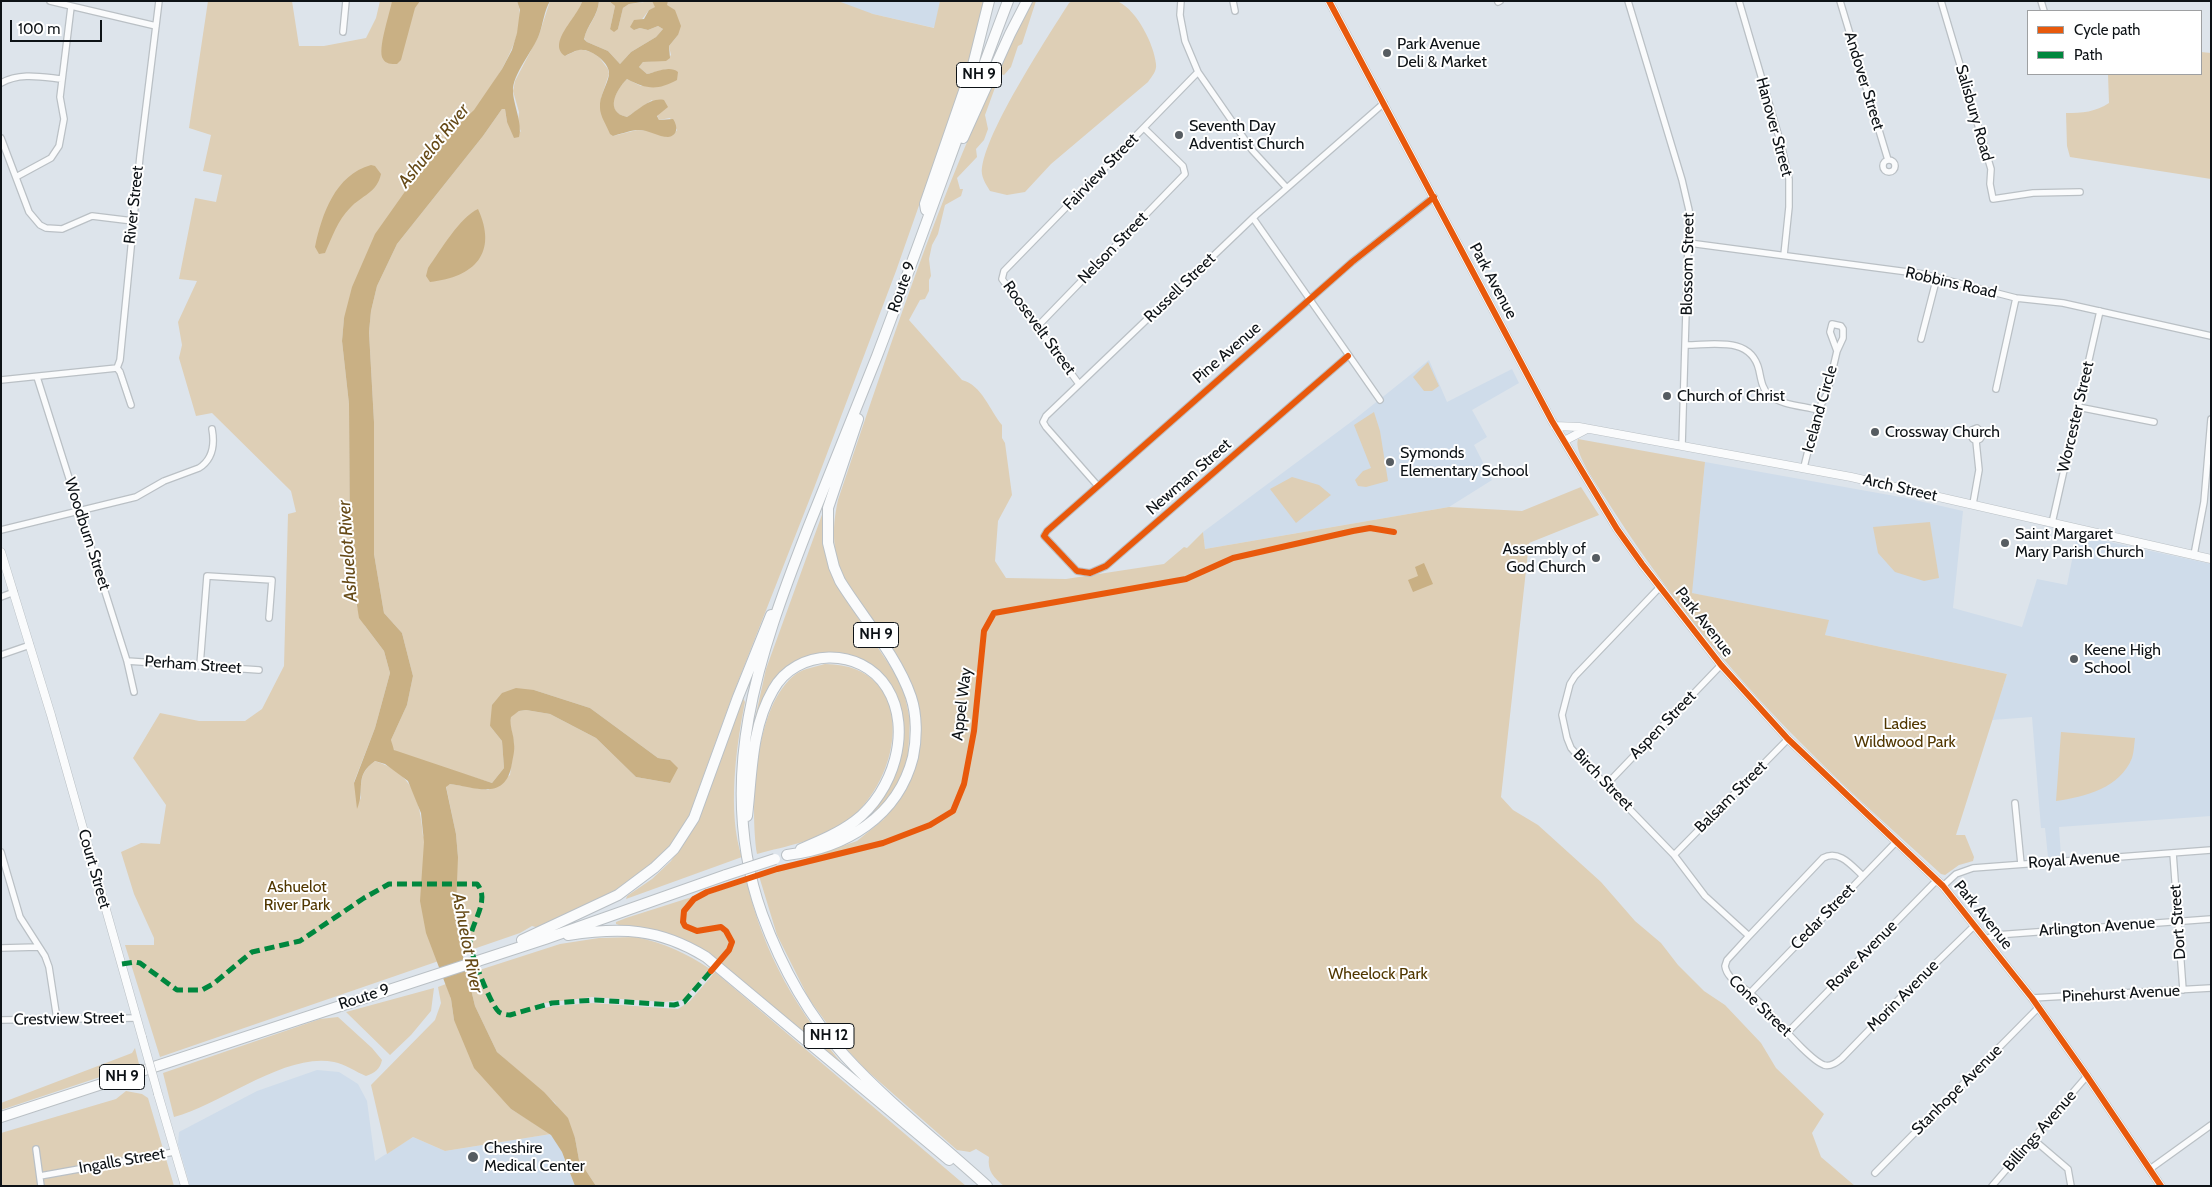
<!DOCTYPE html>
<style>
body{margin:0}
#map{position:relative;width:2212px;height:1187px;overflow:hidden;background:#dde4eb;font-family:Cabin,sans-serif}
canvas{display:block}
.frame{position:absolute;inset:0;border:2px solid #0d1216;pointer-events:none}
.legend{position:absolute;left:2027px;top:10px;width:175px;height:65px;box-sizing:border-box;background:#fff;border:1px solid #9ea0a2;margin:0;padding:6px 9px;list-style:none;font-size:15px;color:#0d1216}
.legend li{display:flex;align-items:center;gap:10px;height:25px}
.legend b{width:25px;border:1px solid #9ea0a2}
.scale{position:absolute;left:10px;top:20px;width:92px;height:22px;box-sizing:border-box;border:2px solid #0d1216;border-top:0;padding-left:6px;font-size:15px;line-height:18px;white-space:nowrap;color:#0d1216;-webkit-text-stroke:4px #fff;paint-order:stroke}
</style>
<div id="map">
<canvas width="2212" height="1187"></canvas>
<div class="frame"></div>
<ul class="legend">
<li><b style="height:6px;background:#e8590c"></b>Cycle path</li>
<li><b style="height:6px;background:#00873e"></b>Path</li>
</ul>
<div class="scale">100 m</div>
</div>
<script>
const ctx = document.querySelector('canvas').getContext('2d');
ctx.lineJoin = 'round';
function fill(path, color) { ctx.fillStyle = color; ctx.fill(path, 'evenodd'); }
function trace(path, color, width, dash) { ctx.strokeStyle = color; ctx.lineWidth = width; ctx.lineCap = dash ? 'butt' : 'round'; ctx.setLineDash(dash || []); ctx.stroke(path); }
function drawText(font, color, halo, rows, align = 'center') {
  ctx.font = font + ' Cabin,sans-serif'; ctx.lineWidth = 4; ctx.setLineDash([]); ctx.textBaseline = 'middle'; ctx.strokeStyle = halo; ctx.fillStyle = color; for (const [text, x, y, turn = 0] of rows) {
    ctx.save(); ctx.translate(x, y); ctx.rotate((+turn || 0) * Math.PI / 180); ctx.textAlign = isNaN(turn) ? turn : align; if (halo) ctx.strokeText(text, 0, 0); ctx.fillText(text, 0, 0); ctx.restore();
  }
}
fill(new Path2D(`
 M815 1H940L935 28Z
 M1429 360 1447 402 1512 369 1519 383 1472 410 1487 437 1474 445 1492 480 1449 507 1205 549 1203 532 1355 419Z
 M1705 462 1906 498 1963 511 1953 608 2022 627 2037 579 2067 585 2077 535 2211 564V816L2059 827 2061 856 2048 857 2045 828H2041L2032 717 1992 720 2007 674 1825 635 1828 621 1691 593Z
 M317 1070 339 1072 358 1084 367 1101 375 1161 413 1137 445 1151 551 1134 562 1152 575 1186H190L178 1144 179 1132 257 1091Z`), '#cfdcea');
fill(new Path2D(`
 M208 1H292L299 46H324L366 38 376 18 380 1H517C526 22 512 50 502 69L344 318 342 341 349 404 350 563 357 607 365 626 384 651 390 673 375 728 354 782 361 800C361 782 359 773 375 761 413 773 420 800 423 836L458 857 456 834 446 786 450 784 488 790 510 775 514 743 510 723 511 716 519 711 526 710 550 714 596 738 636 777 670 783V760L658 758 590 708 534 690 490 726 502 741 504 768 492 783 406 756C397 752 391 751 391 740L407 705 413 676 402 633 384 613 374 554V422L369 332 371 311 377 286 397 244 483 136 502 109H505L507 122 521 132 518 123 519 112 513 91 515 81 539 35 550 1H582L565 56 580 49 591 52 599 57 608 69 609 74 601 98 613 136 637 130 652 131 667 137 673 135 677 130 670 118 659 120 652 100 627 117C603 112 616 90 627 79L641 86 667 69 647 74 639 67 643 62 666 60 671 55 669 46 678 35 666 5 668 1H838L873 14 934 28 940 1H985L977 40 896 271 814 488 732 697 685 827 669 850 612 895 539 928 532 926 520 933 160 1057 125 945H154V938L134 894 121 852 141 843 160 844 166 805 133 758 160 713 199 721H245L262 709 284 666 288 514 296 512 291 491 212 413 196 416 179 358 182 345 178 322 197 281 179 279 195 198 216 202 222 175 203 171 211 135 189 128Z
 M599 1H609L615 6 610 29H618L623 8 629 4 652 1 656 7 649 10 634 30 640 28 648 30 658 26 663 29 656 37 631 52 620 64 608 51 587 42 584 38C588 25 598 16 599 1Z
 M1033 1H1036L1022 44 1018 46 1011 67 1004 75 1000 74 985 115 988 129 984 140 976 149 977 157 957 178 960 189H963L961 196 945 205 938 234 932 245 929 259 931 276 929 280V291L925 299 920 300 909 320 962 380C982 385 990 411 1002 425V438L1005 443 1012 495 998 521 995 561 1006 578 1066 579 1164 564 1184 547 1187 548 1203 532 1205 549 1449 507 1522 511 1581 487 1599 515 1529 543 1501 797 1513 810 1538 825 1601 882 1635 921 1661 943 1678 965 1704 991 1725 1005 1761 1043 1776 1068 1824 1114 1812 1133 1821 1157 1855 1186H1004C994 1178 987 1171 989 1157L976 1149 970 1152 957 1150 865 1069 842 1044 809 999 777 935 759 876 798 866 801 861 810 857 857 841 884 819 885 816 901 798 915 766 918 704 845 582C833 552 831 532 838 500 895 332 950 159 1033 1Z
 M1072 1C1083 1 1110 0 1119 2 1137 11 1154 44 1156 64 1157 71 1152 76 1148 82L1051 164 1025 192 1007 195 990 191C987 186 983 180 982 174 979 141 1049 35 1069 3Z
 M2201 52 2211 53V179L2070 157 2067 146 2066 113C2082 113 2096 112 2109 103L2108 74H2201Z
 M1428 362 1439 386 1432 391H1424L1413 377Z
 M1374 412 1380 431 1388 481 1366 487 1358 486 1355 480 1363 471 1371 468 1354 425Z
 M1578 439 1705 462 1692 593 1829 620 1825 635 2007 674 1956 835H1965L1974 857 1973 861 1959 865 1945 875 1941 874C1894 831 1845 788 1800 742 1726 668 1660 585 1604 496 1597 485 1573 452 1578 439Z
 M1292 477 1319 485 1331 495 1296 523 1270 489Z
 M823 512 841 592 896 675 904 692 910 720 908 757 899 783 886 803 848 836 872 808 900 744 887 685 839 656 791 667 758 723H754L766 669Z
 M1930 522 1939 578 1924 581 1895 572 1878 553 1873 527Z
 M825 664C920 665 904 779 846 822 822 840 786 846 757 854 750 806 754 705 796 674 805 668 815 667 825 664Z
 M743 698 745 702C736 746 727 814 742 857L626 899 627 896 652 879 671 861 692 830 739 703Z
 M2061 732 2135 738C2134 745 2134 752 2132 758 2120 788 2085 797 2056 801Z
 M747 881C762 952 799 1014 846 1068L844 1069 708 955 616 924V922L626 918 695 896 693 898H698Z
 M636 937C664 943 686 953 710 969L683 1000 664 1002 592 997 538 1004 537 1010 553 1006 593 1003 678 1009 690 1001 715 972 966 1186H596L579 1160 575 1138 555 1103 497 1052 475 1006 467 974 560 944 599 938Z
 M446 984 451 999 454 1020 511 1109 551 1134 445 1151 413 1137 387 1154 371 1085 435 1020 441 1003 438 987Z
 M434 988 431 1011 411 1035 390 1055 346 1012Z
 M338 1017 372 1048 382 1060C380 1069 375 1073 366 1076 356 1072 345 1064 334 1062 286 1052 222 1104 174 1117L163 1073 320 1019Z
 M135 1048 139 1064 1 1110V1103L132 1053Z
 M126 1091 142 1094 148 1098 174 1186H1V1133L116 1099Z`), '#decfb6');
fill(new Path2D(`
 M392 1H420L415 8 401 60 397 64C391 64 386 64 383 59 377 50 390 13 392 1Z
 M517 1H550C544 11 543 24 539 35 533 51 512 75 513 91 513 104 523 124 519 137L514 138 507 122 505 109H502L483 136 397 244 377 286 371 311 369 332 374 422V554L384 613 402 633 413 676 407 705 391 740 394 750 492 783 504 768 502 741 490 726 492 705 502 693 516 688 534 690 590 708 658 758 670 760 678 768 670 783 636 777 596 738 550 714 526 710 519 711 511 717C509 726 514 734 514 744 515 750 513 757 512 763 506 801 478 788 450 784L446 787 456 834 458 857 456 907 459 940 475 1006 497 1052 544 1092 568 1118 575 1138 579 1160 596 1186H575L562 1152 551 1135 511 1109 474 1068 454 1020 451 999 426 933 420 901 424 842 421 813 408 781 385 764 375 761C353 777 366 788 357 809L354 783 375 728 390 673 384 651 359 618 350 563 349 404 342 341 344 318 352 287 375 234 440 142 474 110 502 69 512 50 517 33 520 10Z
 M582 1H599C598 16 587 25 584 39L587 42 608 51 620 64 631 52 656 37 663 29 658 26 648 30 640 28 634 30 630 27 634 20 644 19 649 10 655 7 652 1H668L667 5 675 10 681 26 678 35 669 46 670 58 666 61 643 62 639 67 647 74C656 72 670 65 678 72L677 80C657 91 646 89 627 79 616 90 604 112 627 117 638 110 651 97 664 100L668 107 657 116 659 120 673 119C678 126 678 136 668 137 658 137 648 129 636 130 629 131 620 134 613 136L610 134C607 126 600 116 600 108 599 96 607 86 609 75 611 63 590 48 579 50 574 51 569 54 565 56 546 43 579 16 582 1Z
 M609 1H649L629 4 623 8 618 29 614 32 610 29 615 6Z
 M371 165 375 166 381 174C377 193 362 195 350 208 338 220 332 237 325 253L319 254 315 247C322 214 335 175 371 165Z
 M478 209C498 253 475 277 430 282L426 276 428 268C440 251 460 217 478 209Z
 M1424 563 1433 584 1413 592 1408 580 1418 576 1415 567Z`), '#c9b084');
const street = new Path2D(`
 M50 1 156 26
 M1181 1 1180 15 1185 41 1198 72 1252 150 1286 187
 M1233 1 1235 11
 M1628 1 1682 180 1689 210 1682 446
 M1739 1 1781 144 1789 179V207L1784 255
 M1840 1 1888 160
 M1941 1 1991 169 1990 184 1993 199 2033 193 2080 192
 M2041 1 2044 11
 M1498 2 1500 1
 M343 32 346 1
 M1 83C20 72 42 77 62 79
 M1 138 29 212 40 225 46 228 62 229 92 216 133 221
 M1883 166a6 6 0 1 1 12 0a6 6 0 1 1-12 0Z
 M16 177 51 158 59 146 64 119 60 97 71 7
 M1253 218 1380 400
 M1689 243 1923 274 2016 298 2063 303 2211 336
 M1832 324 1841 326 1843 329V338L1837 351 1830 332Z
 M1036 328 1185 174 1183 166 1144 128
 M1921 339 1937 277
 M1686 345C1713 345 1751 336 1759 370 1761 379 1762 389 1769 395 1781 405 1803 406 1818 410
 M1348 356 1106 566 1090 573 1077 571 1044 536 1047 531 1352 262 1434 197
 M117 368 120 360 140 156 159 1
 M117 368 120 372 131 405
 M37 377 127 661 134 692
 M1 380 117 368
 M1079 384 1002 279 1004 271 1198 72
 M1996 389 2016 298
 M2078 407 2154 422
 M1804 467 1818 410 1827 394 1837 351
 M1097 485 1046 427 1043 422 1046 416 1256 215 1384 103
 M1973 504 1979 470 1976 441 1980 439 1983 434 1977 428 1972 430 1970 434 1973 439 1976 441
 M2052 523 2100 311
 M1 530 136 497 164 481 199 468C213 459 215 445 212 429
 M2194 555 2204 502 2211 419
 M1660 587 1575 676 1570 684 1562 715 1567 738 1571 748 1579 757 1674 855 1705 896 1749 936
 M1 597 14 592
 M1 655 30 645
 M127 661 259 670
 M200 665 207 576 272 580 269 618
 M1606 785 1721 665
 M2015 803 2021 864
 M1 852 20 917 45 956 49 967 57 1019
 M2173 853 2183 990
 M1674 855 1788 739
 M1863 876C1852 866 1839 849 1823 858L1749 936 1727 960 1725 966C1727 979 1740 984 1750 993 1766 1007 1807 1059 1824 1065 1831 1067 1837 1062 1842 1058L1899 999 1974 926
 M1943 886 1956 874 1973 868 2211 850
 M1985 939 1996 935 2211 919
 M1 948 38 947
 M1750 993 1896 842
 M2032 998 2211 988
 M1 1020 137 1018
 M1788 1032 1937 880
 M2033 1139 2068 1169 2071 1186
 M36 1149 41 1186
 M2150 1169 2211 1125
 M1875 1173 2038 1008
 M40 1176 174 1152
 M1992 1186 2087 1076`);
const secondary = new Path2D(`
 M1329 1 1552 421 1617 529 1642 564 1721 665 1788 739 1943 886 2032 998 2087 1076 2161 1186
 M1555 426 1579 427 1851 477 2211 559
 M1564 441 1587 429
 M1 552 51 715 142 1037
 M158 1094 185 1186`);
const highway = new Path2D(`
 M963 138 1010 34 1027 1
 M926 210 925 204 973 65 989 1
 M747 816C752 774 751 728 773 690 796 648 861 646 887 688 913 730 893 792 855 821 839 833 820 841 801 849
 M787 855C845 848 898 817 913 757 917 738 917 715 911 697 897 656 863 618 840 581L834 567 828 543V508L858 419
 M568 935C621 927 659 928 706 957L949 1160
 M522 940 618 895 654 868 674 849 694 818 738 697 771 615
 M1 1117 545 939 726 875
 M987 1186C940 1143 888 1103 845 1056 808 1015 781 966 762 914 714 779 759 654 808 528 831 471 854 413 877 356 922 238 963 119 1008 1`);
trace(street, '#bac0c5', 8);
trace(secondary, '#bac0c5', 9);
trace(highway, '#bac0c5', 12);
trace(street, '#fafbfc', 5.5);
trace(secondary, '#fafbfc', 8);
trace(highway, '#fafbfc', 10);
const secondaryBridge = new Path2D(`
 M142 1037 158 1094`);
const highwayBridge = new Path2D(`
 M726 875 775 859`);
trace(secondaryBridge, '#bac0c5', 9, []);
trace(highwayBridge, '#bac0c5', 12, []);
trace(secondaryBridge, '#fafbfc', 8);
trace(highwayBridge, '#fafbfc', 10);
trace(new Path2D(`
 M122 964 135 962 140 963 177 990H202L213 984 252 952 300 941 364 898 389 884H477C492 901 468 926 470 944 471 954 491 1006 499 1012 502 1014 507 1015 510 1015L552 1003 595 1000 674 1005 684 1002 711 971`), '#00873e', 5, [10, 5]);
trace(new Path2D(`
 M1329 1 1552 421 1617 529 1642 564 1721 665 1788 739 1943 886 2032 998 2087 1076 2161 1186
 M1348 356 1106 566 1090 573 1077 571 1044 536 1047 531 1352 262 1434 197
 M711 971 729 950 732 942 726 931 721 927 697 931 685 926 683 922 684 911 694 899 707 892 777 869 883 843 930 825 953 811 964 784 974 731 984 631 994 613 1186 579 1233 558 1353 531 1370 528 1394 532`), '#e8590c', 6);
for (const [x, y, r, color] of [
 [1387,53,5,"#565c61"],
 [1179,135,5,"#565c61"],
 [1667,396,5,"#565c61"],
 [1875,432,5,"#565c61"],
 [1390,462,5,"#565c61"],
 [2005,543,5,"#565c61"],
 [1596,558,5,"#565c61"],
 [2074,659,5,"#565c61"],
 [473,1157,6,"#565c61"]
]) { const dot = new Path2D(); dot.arc(x, y, r, 0, 2 * Math.PI); ctx.fillStyle = color; ctx.fill(dot); trace(dot, '#fff', 2); }
for (const [x, y, w] of [
 [979,75,45],
 [876,635,45],
 [829,1036,50],
 [122,1077,45]
]) { const box = new Path2D(); box.roundRect(x - w / 2, y - 12.5, w, 25, 4); ctx.fillStyle = '#fff'; ctx.fill(box); trace(box, '#0d1216', 1); }
drawText('bold 15px', '#0d1216', null, [
 ["NH 9",979,75],
 ["NH 9",876,635],
 ["NH 12",829,1036],
 ["NH 9",122,1077]
]);
drawText('16px', '#0d1216', '#fff', [
 ["Park Avenue",1397,44],
 ["Deli & Market",1397,62],
 ["Seventh Day",1189,126],
 ["Adventist Church",1189,144],
 ["Church of Christ",1677,396],
 ["Crossway Church",1885,432],
 ["Symonds",1400,453],
 ["Elementary School",1400,471],
 ["Saint Margaret",2015,534],
 ["Mary Parish Church",2015,552],
 ["Assembly of",1586,549,"right"],
 ["God Church",1586,567,"right"],
 ["Keene High",2084,650],
 ["School",2084,668],
 ["Cheshire",484,1148],
 ["Medical Center",484,1166]
], 'left');
drawText('16px', '#0d1216', '#fff', [
 ["Andover Street",1864,81,73],
 ["Salisbury Road",1974,113,74],
 ["Hanover Street",1774,127,75],
 ["Fairview Street",1101,172,-46],
 ["River Street",134,205,-84],
 ["Nelson Street",1113,248,-46],
 ["Blossom Street",1688,264,-89],
 ["Park Avenue",1493,281,62],
 ["Robbins Road",1951,283,13],
 ["Route 9",902,287,-70],
 ["Russell Street",1180,288,-44],
 ["Roosevelt Street",1039,328,54],
 ["Pine Avenue",1227,353,-41],
 ["Iceland Circle",1820,409,-74],
 ["Worcester Street",2076,417,-77],
 ["Newman Street",1189,477,-41],
 ["Arch Street",1900,488,13],
 ["Woodburn Street",87,534,72],
 ["Park Avenue",1704,622,52],
 ["Perham Street",193,665,4],
 ["Appel Way",962,704,-83],
 ["Aspen Street",1663,725,-46],
 ["Birch Street",1603,780,46],
 ["Balsam Street",1731,797,-45],
 ["Royal Avenue",2074,860,-4],
 ["Court Street",94,869,74],
 ["Park Avenue",1983,915,51],
 ["Cedar Street",1823,917,-46],
 ["Dort Street",2178,922,-94],
 ["Arlington Avenue",2097,927,-4],
 ["Rowe Avenue",1862,956,-45],
 ["Pinehurst Avenue",2121,994,-3],
 ["Morin Avenue",1903,996,-45],
 ["Route 9",364,997,-18],
 ["Cone Street",1760,1006,44],
 ["Crestview Street",69,1019,-1],
 ["Stanhope Avenue",1957,1090,-45],
 ["Billings Avenue",2040,1131,-49],
 ["Ingalls Street",122,1161,-10]
]);
drawText('16px', '#513700', '#fff', [
 ["Ladies",1905,724],
 ["Wildwood Park",1905,742],
 ["Ashuelot",297,887],
 ["River Park",297,905],
 ["Wheelock Park",1378,974]
]);
drawText('italic 18px', '#664a17', '#fff', [
 ["Ashuelot River",434,146,-51],
 ["Ashuelot River",348,551,-94],
 ["Ashuelot River",467,943,79]
]);
</script>
